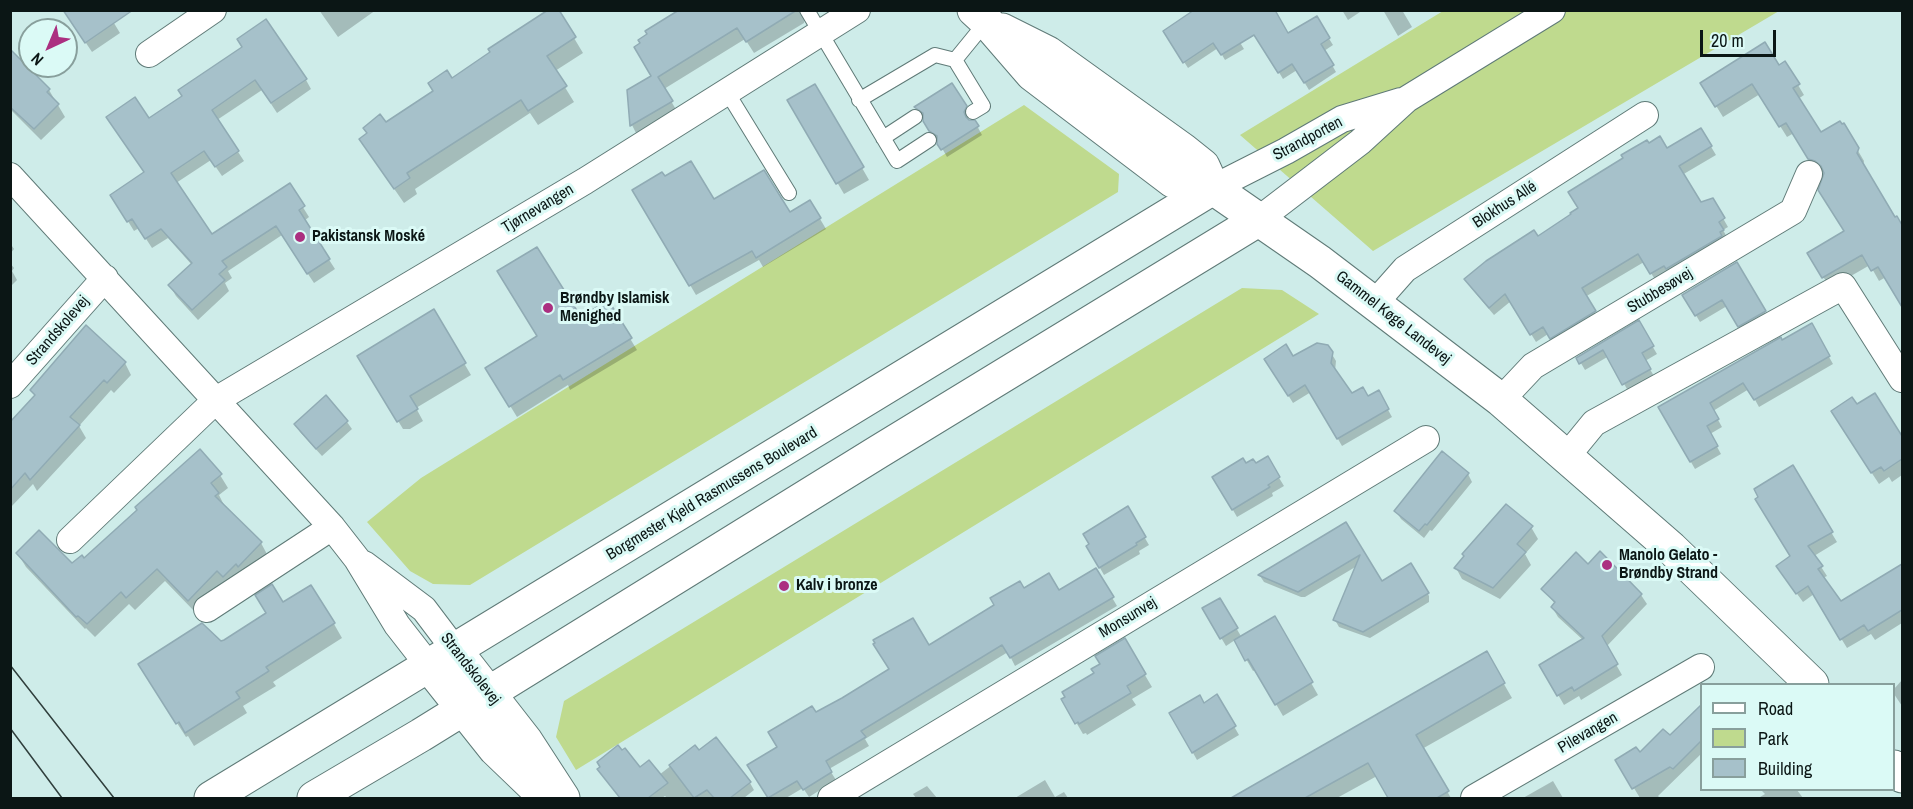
<!DOCTYPE html>
<meta charset="utf-8">
<style>
body{margin:0}
#map{position:relative;width:1913px;height:809px;overflow:hidden;background:#ceece9;font-family:"Archivo Narrow",sans-serif}
canvas{display:block}
.frame{position:absolute;inset:0;border:12px solid #0b1615;pointer-events:none}
.legend{position:absolute;left:1700px;top:683px;width:195px;height:108px;box-sizing:border-box;background:#dbfaf6;border:2px solid #889f9c;margin:0;padding:8px 10px;list-style:none;font-size:18px;color:#0b1615}
.legend li{display:flex;align-items:center;gap:12px;height:30px}
.legend b{width:30px;border:2px solid #889f9c}
.north{position:absolute;left:18px;top:18px;width:60px;height:60px;box-sizing:border-box;background:#dbfaf6;border:2px solid #889f9c;border-radius:50%;rotate:224deg;font-size:16px;font-weight:700;line-height:24px;text-align:center;color:#0b1615}
.north::after{content:'';display:block;margin:auto;width:21px;height:27px;background:#ab2f80;clip-path:polygon(50% 0,100% 100%,50% 72%,0 100%)}
.scale{position:absolute;left:1700px;top:30px;width:76px;height:27px;box-sizing:border-box;border:3px solid #0b1615;border-top:0;padding-left:8px;font-size:18px;line-height:21px;white-space:nowrap;color:#0b1615;-webkit-text-stroke:4px #dbfaf6;paint-order:stroke}
</style>
<div id="map">
<canvas width="1913" height="809"></canvas>
<div class="frame"></div>
<ul class="legend">
<li><b style="height:8px;background:#fff"></b>Road</li>
<li><b style="height:16px;background:#bfda8e"></b>Park</li>
<li><b style="height:16px;background:#a6c1ca"></b>Building</li>
</ul>
<div class="north">N</div>
<div class="scale">20 m</div>
</div>
<script>
const ctx = document.querySelector('canvas').getContext('2d');
ctx.lineJoin = 'round';
function fill(path, color) { ctx.fillStyle = color; ctx.fill(path, 'evenodd'); }
function trace(path, color, width, dash) { ctx.strokeStyle = color; ctx.lineWidth = width; ctx.lineCap = dash ? 'butt' : 'round'; ctx.setLineDash(dash || []); ctx.stroke(path); }
function drawText(font, color, halo, rows, align = 'center') {
  ctx.font = font + ' "Archivo Narrow",sans-serif'; ctx.lineWidth = 6; ctx.setLineDash([]); ctx.textBaseline = 'middle'; ctx.strokeStyle = halo; ctx.fillStyle = color; for (const [text, x, y, turn = 0] of rows) {
    ctx.save(); ctx.translate(x, y); ctx.rotate((+turn || 0) * Math.PI / 180); ctx.textAlign = isNaN(turn) ? turn : align; if (halo) ctx.strokeText(text, 0, 0); ctx.fillText(text, 0, 0); ctx.restore();
  }
}
fill(new Path2D(`
 M1443 11H1779L1373 251 1240 135Z
 M1024 105 1119 174 1118 192 470 585 433 584 410 571 367 522 421 478Z
 M1242 288 1282 290 1319 314 576 770 556 737 564 701Z`), '#bfda8e');
fill(new Path2D(`
 M64 10H106L120 33 92 52Z
 M319 10H376L338 37Z
 M682 10H816L818 14 810 13 805 18 804 23 754 53 745 39 664 89 678 113 638 137 632 125 629 91 653 76Z
 M1220 10 1244 49 1225 60 1218 48 1188 68 1168 37Z
 M1342 10H1363L1348 20Z
 M1383 10H1402L1412 27 1398 36Z
 M1316 18 1333 45 1324 51 1336 72 1309 90 1297 70 1283 79 1248 21 1288 35Z
 M574 38 583 53 555 71 574 102 538 125 530 113 415 189 417 194 404 203 370 154 386 124Z
 M244 48 306 80 311 89 277 113 262 90 217 120 244 161 222 176 211 160 176 183 212 236 289 185 309 217 304 221 335 269 314 283 282 235 228 271 232 278 225 283 229 291 198 320 176 296 170 286 192 265 168 238 152 248 139 228 134 231 118 205 145 173 148 120 183 96Z
 M10 51 49 90 65 117 41 140 10 109Z
 M1779 67 1798 85 1804 95 1798 99 1821 134 1843 125 1864 161 1863 165 1894 219 1896 218 1902 228V304L1886 277 1879 281 1870 265 1830 288 1809 253 1845 232 1825 173 1816 170 1794 133 1787 137 1760 94 1723 117 1702 83Z
 M952 85 970 115 967 122H975L982 135 947 157 938 141 936 139 924 121V117L920 115 916 108Z
 M815 86 869 180 844 194 789 101Z
 M1701 130 1716 155 1682 175 1701 203 1712 199 1728 227 1723 230 1728 239 1656 281 1644 262 1585 297 1599 320 1555 346 1548 334 1536 342 1511 301 1494 315 1471 288 1466 279 1537 238 1573 215 1648 146 1667 150Z
 M664 178 714 201 789 214 810 202 826 229 763 267 759 260 696 295 634 190Z
 M10 243 14 249 10 254Z
 M10 263 14 268 12 271 17 280 10 287Z
 M1737 264 1769 319 1743 333 1727 306 1700 322 1684 295Z
 M608 302 637 350 570 390 568 385 517 417 487 368Z
 M433 311 471 375 416 408 423 421 410 429H403L359 356Z
 M1638 322 1657 354 1645 361 1654 376 1628 391 1609 356 1585 370 1578 358Z
 M1811 325 1833 364 1759 407 1749 389 1713 411 1722 427 1710 434 1721 454 1695 469 1660 408Z
 M1327 346 1336 361 1335 371 1352 395 1368 398 1378 392 1392 417 1342 446 1311 392 1293 403 1266 359 1292 358Z
 M125 363 131 375 114 393 111 390 79 426 86 438 37 491 33 484 10 508V424L35 397 32 390Z
 M1874 395 1902 438V475L1892 482 1889 477 1879 484 1839 423 1856 407Z
 M347 422 352 429 322 456 300 432 296 424Z
 M1267 458 1284 486 1272 493 1273 496 1237 517 1214 477 1246 465 1255 466Z
 M1792 467 1837 542 1814 556 1827 576 1823 578 1841 603 1902 565V623L1875 640 1871 634 1847 648 1814 594 1803 602 1784 576 1792 557Z
 M1468 474 1472 482 1432 531 1430 530 1424 538 1401 519 1396 511Z
 M220 475 228 488 219 495 225 507 261 543 268 556 196 613 165 581 135 610 129 604 95 637 86 628 85 629 26 567 18 554 72 565 84 560Z
 M1127 508 1149 545 1139 551 1140 554 1104 575 1088 547Z
 M1346 524 1381 583 1411 565 1429 596V602L1370 638 1339 627 1335 620 1357 566 1305 597H1301L1264 582 1260 576Z
 M1531 527 1538 539 1525 554 1531 565 1500 599 1462 579 1456 568Z
 M1096 570 1117 606 1015 666 1008 652 865 739 869 746 829 769 836 780 809 797 803 788 786 798H769L749 765 778 747 815 714 1023 590 1059 592Z
 M1543 589 1641 595 1647 604 1606 647 1622 675 1581 700 1579 696 1564 705 1541 665 1583 640 1558 617 1552 607 1555 604Z
 M1220 600 1242 638 1274 618 1318 695 1283 716 1256 670 1253 671 1235 640 1226 646 1204 609Z
 M282 604 334 624 342 638 273 682 276 686 243 706 247 713 194 746 188 736 186 737 148 678 221 643Z
 M1124 640 1152 687 1132 699 1136 705 1087 735 1086 733 1083 734 1063 700 1096 674 1101 664Z
 M1486 653 1512 698 1422 749 1451 798H1390L1377 776 1337 798H1234Z
 M1902 680V706L1894 694V689Z
 M1217 697 1239 735 1197 760 1171 714 1203 705Z
 M1702 707V753L1658 796 1660 798H1640L1617 760 1639 755 1670 738Z
 M695 747 750 783 754 790 744 798H667L665 796 662 798H620L599 769H639L659 775Z
 M1045 780 1055 797 1064 792 1068 798H1015Z
 M1553 781 1563 798H1523Z
 M927 786 937 798H916L913 794Z
 M1761 790H1797L1803 798H1761L1760 797 1765 794Z`), '#0003');
const building = new Path2D(`
 M63 10H133L85 43Z
 M548 10H559L576 37 547 56 567 86 528 111 521 100 407 173 410 178 394 189 359 139 367 133 363 128 380 114 386 122 433 91 428 83 447 70 452 78 490 52 488 49Z
 M679 10H797L746 42 737 28 658 77 673 101 630 126 627 90 651 76 634 47 640 43 638 40 647 34 645 31Z
 M1194 10H1275L1288 33 1317 16 1330 38 1321 44 1334 65 1304 83 1292 64 1278 73 1254 35 1221 55 1213 43 1183 63 1163 31Z
 M266 19 307 79 271 103 255 80 212 110 239 151 215 167 204 151 171 173 212 234 290 183 305 206 299 210 330 259 307 274 276 226 222 261 227 267 219 274 225 280 192 310 168 285 192 263 161 229 145 239 132 219 127 222 110 195 144 172 106 117 135 97 149 118 182 96 178 90 242 47 237 39Z
 M1765 42 1779 65 1785 61 1800 84 1793 88 1821 132 1840 121 1842 124 1844 123 1859 148 1857 153 1895 217 1897 216 1902 225V307L1878 267 1871 271 1862 255 1822 278 1807 253 1844 231 1818 190 1824 173 1821 166 1815 161 1808 159 1786 123 1779 127 1752 84 1715 107 1700 83Z
 M10 49 50 89 47 92 59 104 34 129 10 107Z
 M952 83 967 106 964 112 966 117 969 120H975L979 126 941 150 937 144V136L929 131 923 121V113L914 107Z
 M815 84 864 167 836 184 787 100Z
 M1701 128 1712 146 1679 166 1701 202 1713 198 1725 218 1719 222 1724 230 1720 232 1722 236 1666 269 1664 266 1650 274 1638 254 1582 288 1596 311 1550 339 1543 327 1530 335 1505 294 1489 308 1464 279 1486 261 1534 230 1538 236 1571 214 1570 213 1578 208 1568 192 1623 158 1621 155 1647 140 1649 143 1660 136 1667 148Z
 M691 161 714 199 764 170 790 212 810 200 821 218 756 258 752 251 689 286 632 190 662 172 665 176Z
 M537 247 581 317 608 300 632 338 563 380 560 375 509 407 485 368 537 336 497 271Z
 M1737 262 1766 311 1738 327 1722 300 1695 316 1682 295Z
 M434 309 466 363 410 396 418 409 397 422 357 356Z
 M1639 320 1654 346 1642 353 1651 369 1622 385 1603 350 1579 364 1576 358Z
 M1812 323 1830 356 1754 400 1743 383 1710 403 1719 419 1707 426 1718 446 1690 462 1658 407 1781 337 1782 340Z
 M86 325 126 362 107 383 104 380 70 417 80 425 30 480 25 473 10 490V422L35 395 30 390Z
 M1317 343 1328 345 1333 352 1331 363 1352 393 1363 387 1368 396 1379 390 1389 409 1337 439 1305 385 1288 396 1264 359 1286 344 1293 356Z
 M1875 393 1902 436V459L1884 471 1881 467 1871 473 1831 411 1852 397 1857 404Z
 M326 395 348 421 316 449 294 424Z
 M200 449 222 474 211 483 219 493 215 496 262 542 238 567 236 564 223 577 217 571 188 601 157 569 126 598 121 592 87 624 78 616 76 617 16 553 39 530 72 563 82 555 84 558 137 510 135 507Z
 M1442 451 1469 473 1427 525 1425 524 1419 531 1394 511Z
 M1268 456 1280 477 1268 485 1270 487 1232 510 1212 477 1243 458 1246 463 1253 459 1256 463Z
 M1793 465 1833 532 1808 546 1823 566 1818 569 1841 601 1902 564V610L1868 631 1864 625 1840 640 1808 586 1796 594 1776 566 1790 556 1755 499 1758 497 1754 489Z
 M1506 504 1533 526 1517 544 1526 552 1493 588 1454 568 1464 556 1462 554Z
 M1128 506 1146 537 1136 543 1137 545 1099 568 1086 546 1089 544 1083 534Z
 M1346 522 1382 581 1411 563 1429 593 1363 632 1333 620 1360 555 1298 592 1258 575Z
 M1600 551 1642 594 1602 636 1618 664 1574 691 1572 687 1557 696 1539 665 1584 638 1551 607 1555 602 1541 589 1576 552 1588 564Z
 M1096 568 1114 597 1010 658 1002 645 861 731 866 737 826 761 832 772 803 790 797 781 768 798 747 765 777 747 768 732 812 706 816 712 842 698 889 669 873 644 875 643 873 640 913 618 929 645 994 605 990 598 1020 581 1024 588 1049 573 1059 590Z
 M272 584 283 602 311 585 335 623 266 667 269 671 236 692 240 698 185 733 179 722 176 724 138 664 202 623 221 641 224 640 266 613 255 595Z
 M1220 598 1238 628 1220 639 1202 608Z
 M1275 616 1313 682 1275 705 1248 659 1245 661 1234 640Z
 M1125 638 1146 674 1127 686 1131 693 1079 724 1078 722 1075 724 1061 699 1065 697 1062 692 1094 673 1091 669 1100 664 1095 656Z
 M1487 651 1505 683 1416 735 1449 791 1437 798H1388L1368 763 1305 798H1231Z
 M1217 694 1236 726 1192 753 1169 713 1200 695 1204 703Z
 M1701 705V741L1673 769 1670 767 1632 789 1615 760 1636 747 1640 752 1663 729 1670 735Z
 M716 737 751 782 730 798H714L707 790 694 798 669 765 695 745 699 750Z
 M618 745 622 750 625 748 640 767 649 760 668 783 648 798H620L597 769 600 767 597 762Z`);
fill(building, '#a6c1ca');
trace(building, '#90abb4', 1.5);
const service = new Path2D(`
 M807 10 897 161 929 140
 M955 60 986 22
 M727 92 789 193
 M859 100 935 55 955 60 983 106 973 112
 M883 138 915 117`);
const minor = new Path2D(`
 M149 54 213 10
 M10 176 332 527 357 559 397 625 429 666
 M1213 188 1286 151 1342 119 1401 101
 M1258 220 1360 142 1407 99 1552 10
 M1374 304 1405 269 1645 115
 M10 385 105 278
 M1501 400 1533 366 1793 211 1809 174
 M1567 456 1594 423 1843 286 1902 379
 M70 540 216 400 585 181 857 10
 M364 564 424 609 455 650
 M207 609 332 527
 M831 798 1426 439
 M1474 798 1701 667`);
const tertiary = new Path2D(`
 M455 650 526 741 563 798
 M429 666 495 749 546 798
 M211 798 1213 188
 M314 798 421 735 878 452 1258 220`);
const secondary = new Path2D(`
 M974 10 987 22 1032 74 1173 181 1213 188 1320 262 1501 400 1671 548 1812 684
 M1002 30 1048 53 1183 150 1203 166 1213 188
 M1894 767 1902 776`);
trace(service, '#5f7a77', 16);
trace(minor, '#5f7a77', 28);
trace(tertiary, '#5f7a77', 35);
trace(secondary, '#5f7a77', 35);
trace(service, '#fff', 14);
trace(minor, '#fff', 26);
trace(tertiary, '#fff', 33);
trace(secondary, '#fff', 33);
trace(new Path2D(`
 M10 665 114 798
 M10 728 62 798`), '#303f3d', 1.5);
for (const [x, y, r, color] of [
 [300,237,6,"#ab2f80"],
 [548,308,6,"#ab2f80"],
 [1607,565,6,"#ab2f80"],
 [784,586,6,"#ab2f80"]
]) { const dot = new Path2D(); dot.arc(x, y, r, 0, 2 * Math.PI); ctx.fillStyle = color; ctx.fill(dot); trace(dot, '#dbfaf6', 2); }
drawText('16px', '#0b1615', '#dbfaf6', [
 ["Strandporten",1308,139,-28],
 ["Blokhus Allé",1505,205,-33],
 ["Tjørnevangen",538,209,-31],
 ["Stubbesøvej",1660,291,-31],
 ["Gammel Køge Landevej",1393,318,38],
 ["Strandskolevej",58,331,-49],
 ["Borgmester Kjeld Rasmussens Boulevard",712,494,-31],
 ["Monsunvej",1128,618,-31],
 ["Strandskolevej",470,669,52],
 ["Pilevangen",1588,733,-30]
]);
drawText('bold 16px', '#0b1615', '#dbfaf6', [
 ["Pakistansk Moské",312,237],
 ["Brøndby Islamisk",560,299],
 ["Menighed",560,317],
 ["Manolo Gelato -",1619,556],
 ["Brøndby Strand",1619,574],
 ["Kalv i bronze",796,586]
], 'left');
</script>
